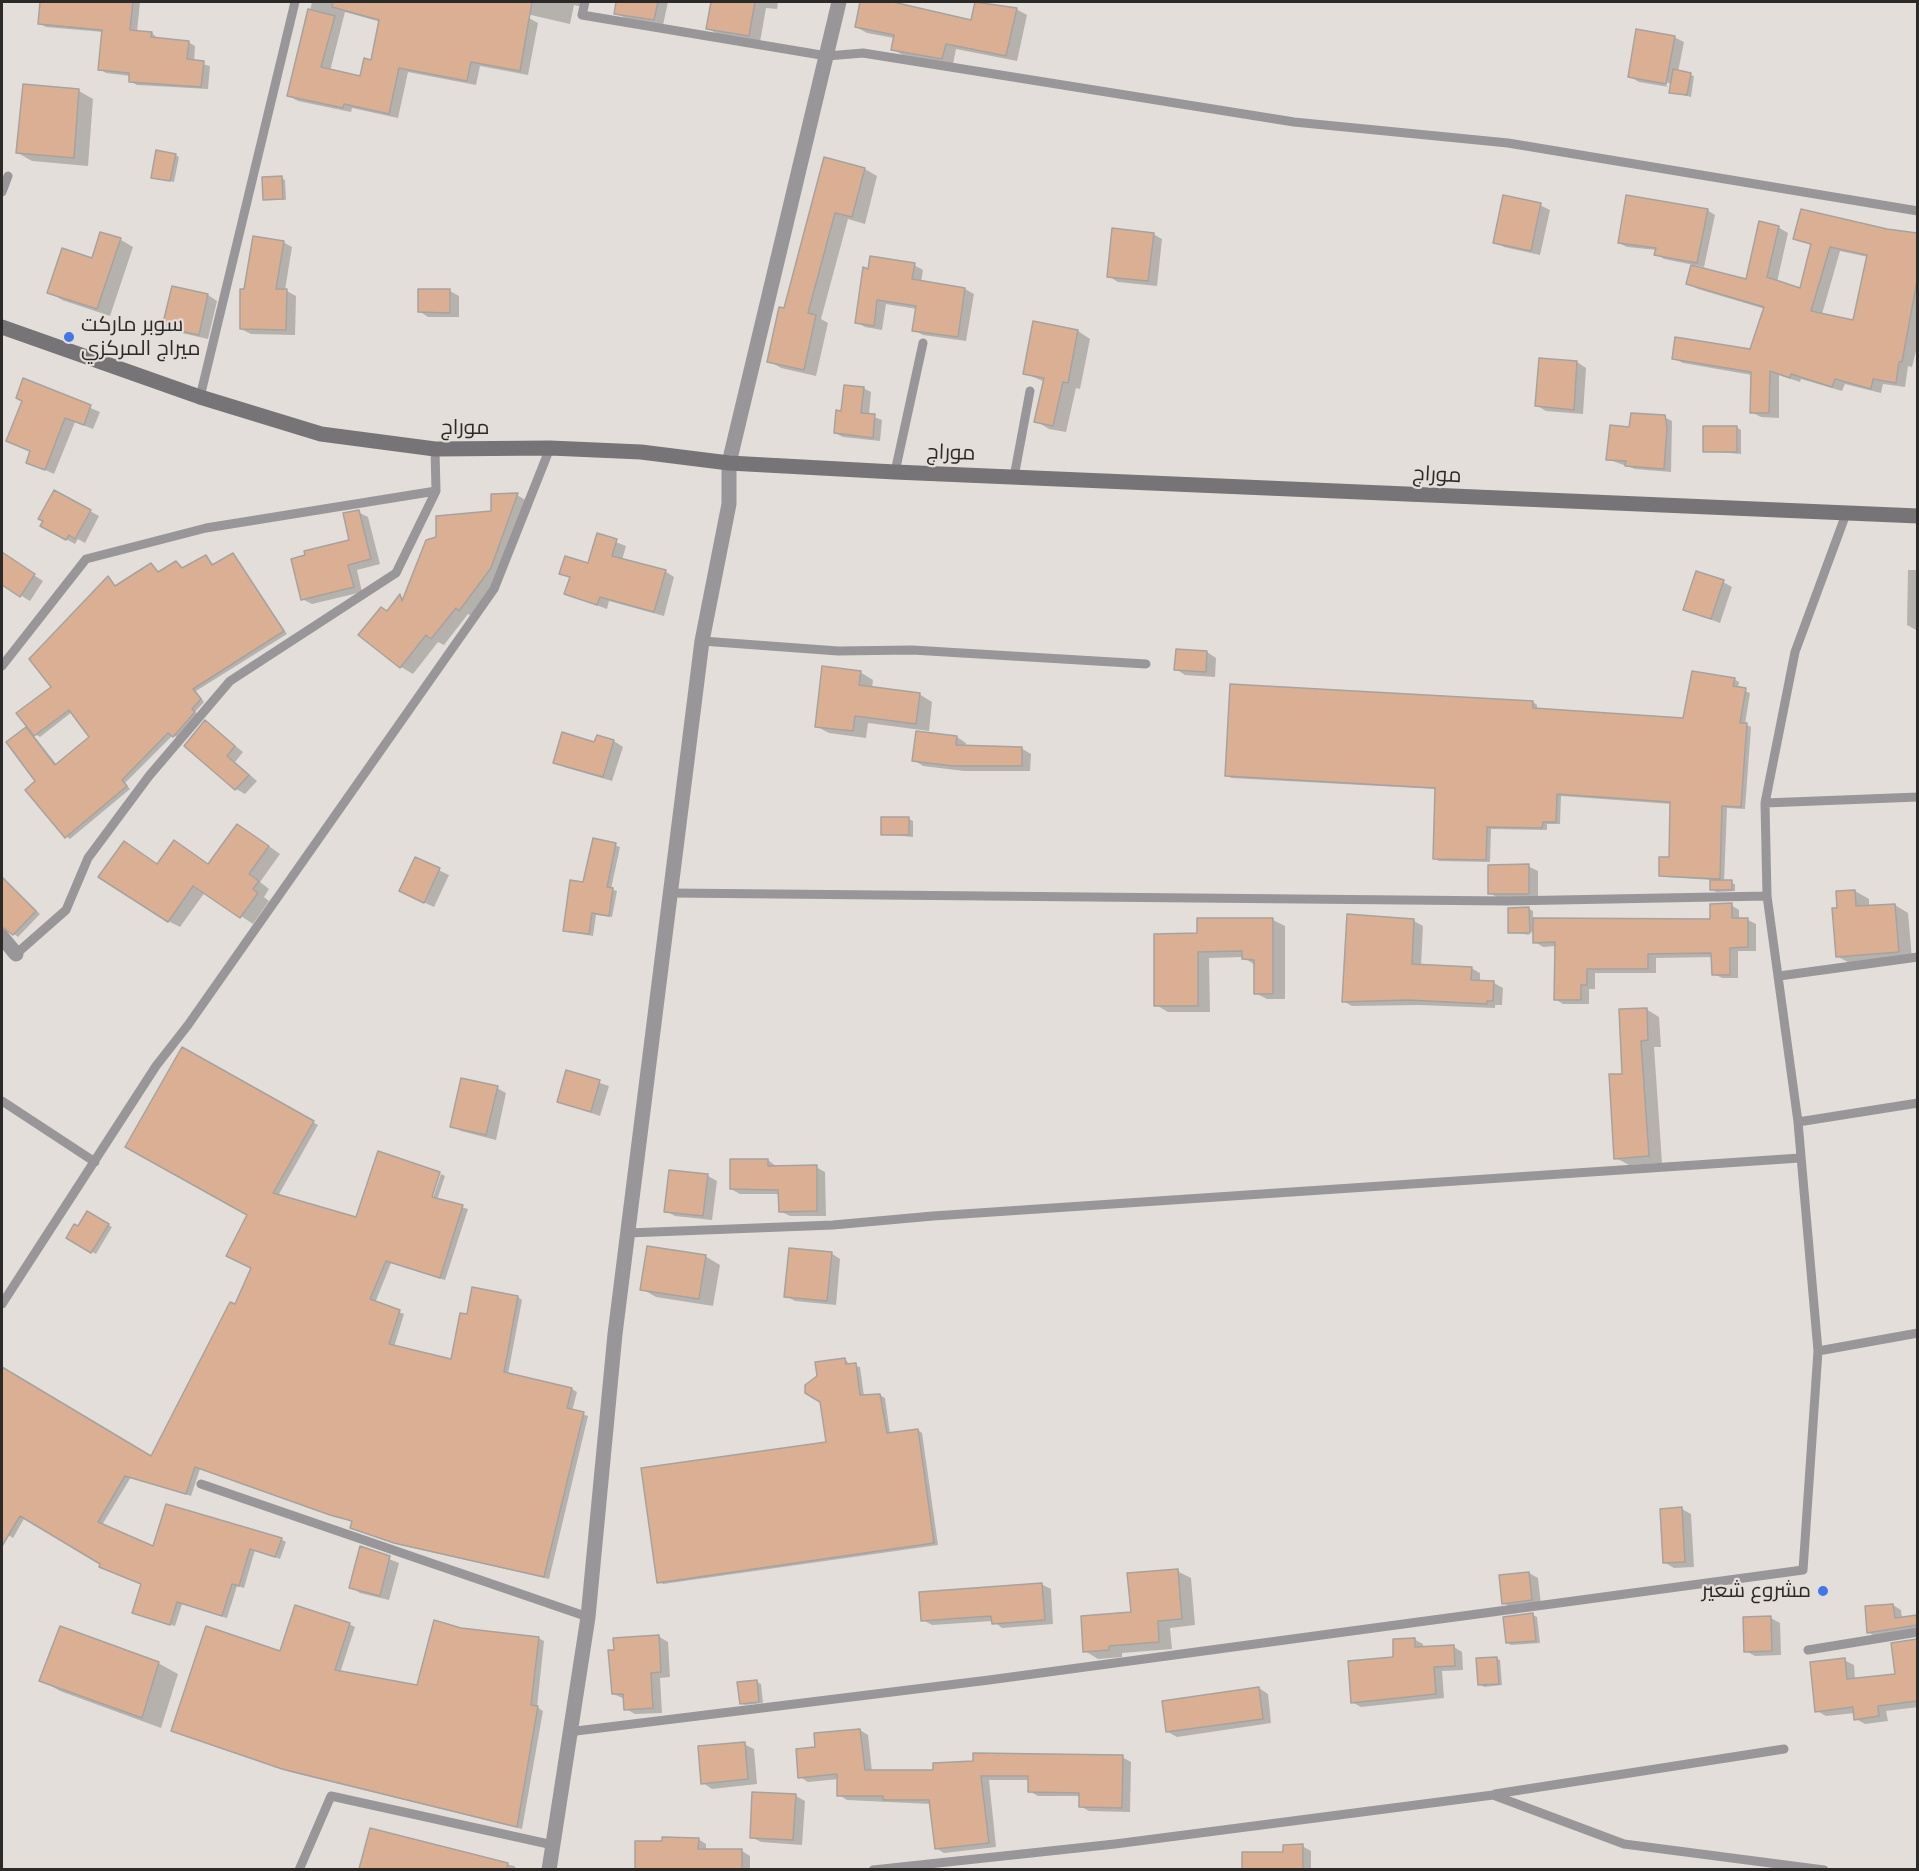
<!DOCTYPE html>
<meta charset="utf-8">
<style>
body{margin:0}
#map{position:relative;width:1919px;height:1871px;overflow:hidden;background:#e3ded9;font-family:"Noto Sans",sans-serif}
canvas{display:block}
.frame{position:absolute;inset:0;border:3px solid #2c2a28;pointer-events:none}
</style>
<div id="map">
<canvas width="1919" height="1871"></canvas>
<div class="frame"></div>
</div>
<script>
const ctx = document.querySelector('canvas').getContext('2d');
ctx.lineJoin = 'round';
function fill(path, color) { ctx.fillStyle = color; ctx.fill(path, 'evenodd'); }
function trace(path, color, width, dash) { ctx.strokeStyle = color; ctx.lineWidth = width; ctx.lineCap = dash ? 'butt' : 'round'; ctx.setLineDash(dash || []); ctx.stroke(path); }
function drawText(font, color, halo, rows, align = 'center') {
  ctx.font = font + ' "Noto Sans",Cairo,sans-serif'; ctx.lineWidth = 4.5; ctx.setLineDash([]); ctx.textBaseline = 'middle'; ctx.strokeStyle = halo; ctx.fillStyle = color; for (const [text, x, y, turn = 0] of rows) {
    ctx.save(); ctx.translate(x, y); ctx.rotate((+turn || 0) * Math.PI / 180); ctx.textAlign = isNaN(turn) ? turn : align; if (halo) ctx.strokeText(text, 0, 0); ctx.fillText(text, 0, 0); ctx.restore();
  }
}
fill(new Path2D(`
 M42 2H140L137 32 152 33 158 39 188 42 195 46 194 62 210 66 208 89 137 85 130 81 131 76 106 73 100 69 103 32 46 27 39 23Z
 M312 2H491L489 11 529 18 538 23 528 75 480 66 476 85 408 72 398 118 352 108 351 112 298 101 289 96ZM345 12 381 22 373 62 361 78 330 71Z
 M524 2H583L582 7 574 5 570 24 531 15 523 10Z
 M618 2H668L663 25 625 18 616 13Z
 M712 2H778L777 9 766 8 760 42 719 35 707 28Z
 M861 2H895L904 7 972 22 977 2 1016 9 1027 15 1017 61 956 49 953 64 903 55 892 49 894 38 867 33 856 27Z
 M1674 37 1684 42 1678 72 1694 76 1691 97 1671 92 1672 85 1661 79 1659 81 1669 87 1639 82 1630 77Z
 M24 86 79 91 93 99 88 166 32 161 18 153Z
 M175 155 179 157 174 182 153 177Z
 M825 159 865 169 877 176 865 224 848 219 821 319 828 323 816 376 781 368 769 361 785 310Z
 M281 178 285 180 286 200 264 199Z
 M1540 205 1550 210 1540 255 1504 247 1495 242Z
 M1707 210 1715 215 1704 267 1664 259 1656 254 1657 250 1627 247 1619 243Z
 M1778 227 1788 233 1777 282 1801 290 1813 246 1795 238 1886 231 1918 235V343L1912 367 1908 366 1905 387 1883 384 1881 393 1845 384 1842 391 1801 379 1800 382 1779 375V418L1761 417 1751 412 1752 375 1683 363 1673 358 1751 351 1765 309 1698 289 1688 284 1748 281ZM1840 251 1868 257 1854 322 1822 314Z
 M101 234 121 240 133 247 110 316 62 300 49 292 94 260Z
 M1153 234 1162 239 1157 286 1118 282 1108 276Z
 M283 242 292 247 285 290 296 296 295 335 251 334 241 329 245 290Z
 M914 265 923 270 921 282 965 289 974 294 966 341 923 335 914 330 917 309 886 304 882 330 865 327 856 322 869 271Z
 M173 288 208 295 217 301 208 339 173 331 164 326Z
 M450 291 459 296V317H428L419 311Z
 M1078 331 1090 339 1080 389 1076 388 1066 432 1049 429 1036 421 1045 382 1024 373Z
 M1540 360 1577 362 1586 368 1583 414 1546 411 1536 405Z
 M24 380 100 412 93 429 75 422 54 474 28 462 32 452 8 441 23 401Z
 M863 388 871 392 869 415 882 420 880 441 843 437 835 433 842 412Z
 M1664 417 1672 421 1671 472 1635 469 1607 459 1631 429Z
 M1736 427 1741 430V454L1704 451Z
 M55 492 99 516 85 543 78 539 75 544 42 526Z
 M517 495 529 502 503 575 471 616 468 614 444 645 438 642 413 674 401 667 388 613 400 596 404 599 493 513Z
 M358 512 368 517 380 564 357 570 362 592 312 604 302 599 351 541Z
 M598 535 626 546 622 560 665 571 674 577 664 616 609 601 607 609 566 594 571 579 561 573 589 565Z
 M2 554 43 581 30 601 2 584Z
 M233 555 287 634 196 691 204 702 195 712 198 715 178 738 173 735 125 783 130 789 70 839 66 836 37 781 26 729 35 734 53 687 108 578 117 587 151 565 159 573 176 562 184 569 206 557 214 565ZM72 712 91 737 57 765 31 732 40 737Z
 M1908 570H1918V631L1907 625Z
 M1723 582 1732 587 1720 623 1685 610Z
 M1207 652 1216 658 1215 677 1185 675 1176 669Z
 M860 672 873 680 872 688 919 694 932 702 929 731 868 723 866 738 829 733 816 726Z
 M1734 679 1739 682 1738 688 1750 693 1745 724 1751 727 1745 809 1727 808 1724 882 1735 884V891L1716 892 1712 889V880L1665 877 1660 875 1671 859 1672 804 1561 796 1560 824H1547V830L1491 829 1490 862 1439 861 1434 858 1436 789 1231 778 1227 775 1533 702 1537 705V710L1685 720Z
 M206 722 243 752 235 762 257 781 245 794 236 789Z
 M957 737 966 743 965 747 1021 748 1031 754 1030 771H964L923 766 914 760Z
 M614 741 623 747 612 781 564 767 555 762 595 744Z
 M909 819 913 821V837L882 834Z
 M249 832 280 854 260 882 269 889 264 897 269 901 253 924 205 892 180 927 168 921 158 865H209Z
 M594 839 620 847 611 889 617 891 612 917 596 915 593 936 568 932 564 930 584 884Z
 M415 859 449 875 434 907 410 896Z
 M1528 866 1538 871V898L1499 899 1490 893Z
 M2 877 40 914 18 937 9 930 2 931Z
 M1855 891 1869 899V907L1895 905 1908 913 1912 959 1851 964 1837 956 1838 892Z
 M1731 905 1739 910V920H1748L1756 924V951H1738V978H1722L1714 974 1713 957 1656 958V973H1595V989H1589V1004H1563L1555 999 1556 946 1543 947 1535 942V934L1524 928 1523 931 1530 935 1510 932 1529 909 1533 911V920H1712Z
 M1198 920H1273L1285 926V999H1267L1255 993V965L1243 957 1209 958 1210 1012H1168L1156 1005 1198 935Z
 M1414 921 1423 926 1421 966 1471 968 1480 973V982L1494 983 1503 988 1502 1005H1495V1008L1419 1005 1352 1006 1343 1001Z
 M1646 1009 1659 1017 1661 1047H1654L1662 1163 1629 1165 1616 1158 1623 1075Z
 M183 1049 318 1125 278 1196 356 1219 431 1204 441 1174 445 1176 437 1200 468 1209 445 1280 391 1263 375 1303 404 1314 394 1347 452 1361 468 1316 518 1297 522 1300 508 1374 572 1389 577 1392 572 1411 588 1416 549 1579 400 1545 357 1530 353 1522 200 1469 191 1496 131 1477 102 1525 154 1548 281 1539 286 1542 280 1559 255 1550 244 1588 237 1586 227 1618 182 1604 175 1626 139 1615 134 1613 143 1584 25 1517 13 1538 2 1531V1368L151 1458 236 1305 253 1268 249 1215Z
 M567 1072 609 1086 600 1116 559 1102Z
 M497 1088 506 1093 496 1140 461 1131 451 1126Z
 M768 1160 777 1167H816L825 1172 826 1216H790L780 1211V1194H740L731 1189Z
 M708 1176 717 1181 712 1220 675 1216 666 1211Z
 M88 1213 112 1227 96 1254 68 1238 79 1228Z
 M831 1253 840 1259 836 1305 795 1301 786 1296Z
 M705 1256 720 1265 713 1306 656 1297 642 1289Z
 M845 1359 850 1365 860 1367 864 1396 880 1395 885 1398 890 1434 918 1430 922 1433 938 1545 663 1584 659 1582 828 1443 822 1401 807 1392 809 1382Z
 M1682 1509 1691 1514 1694 1567 1674 1568 1664 1562Z
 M361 1548 399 1563 389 1600 360 1593 351 1587Z
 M1177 1571 1191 1578 1195 1625 1170 1628 1172 1649 1122 1653V1657L1098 1659 1085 1651 1132 1613Z
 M1529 1573 1538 1578 1541 1605 1512 1608 1503 1603Z
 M1041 1584 1051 1589 1053 1624 1002 1628 993 1621 932 1625 923 1620Z
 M1893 1605 1901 1610 1902 1618H1918V1630L1877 1637 1869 1633Z
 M1533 1615 1537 1617 1540 1643 1511 1645 1507 1642Z
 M1771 1618 1780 1623 1781 1655 1755 1656 1746 1651Z
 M349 1624 355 1627 340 1673 418 1686 460 1629 538 1638 544 1641 537 1707 543 1711 522 1829 290 1772 172 1731 281 1653Z
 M658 1636 668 1642 670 1677 660 1678 662 1713 635 1714 626 1709 625 1699 613 1694Z
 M1414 1639 1423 1644V1648L1454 1647 1462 1652 1463 1670 1442 1671 1444 1698 1361 1707 1352 1702Z
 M1918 1640V1707L1886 1711 1888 1721 1865 1724 1856 1719 1855 1713 1826 1716 1817 1711 1844 1660 1854 1665 1855 1680 1897 1676 1893 1644Z
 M1496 1658 1500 1660 1502 1685 1484 1687 1480 1684Z
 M158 1663 178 1674 161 1728 60 1691 41 1680Z
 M757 1682 761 1684 763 1703 745 1705 741 1703Z
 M1259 1688 1268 1694 1271 1723 1177 1737 1168 1732Z
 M860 1730 868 1735 872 1772H935L1122 1757 1131 1762 1130 1812 1089 1811 1080 1806 1081 1796H1038L1029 1791V1780H989L996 1847 944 1853 936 1848 931 1804 847 1800 839 1795V1779L808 1782 800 1777 817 1749Z
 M744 1744 754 1749 757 1784 712 1789 703 1783Z
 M796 1796 805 1801 802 1845 761 1842 751 1837Z
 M371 1830 514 1866 518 1870H360Z
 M698 1839 706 1844V1851H742L750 1856V1870H637V1842Z
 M1302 1846 1311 1851V1870H1243V1853H1285Z`), '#0003');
const building = new Path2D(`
 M40 2H133L130 30 152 32 151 37 189 41 187 59 204 61 201 87 129 82V73L98 70 102 30 38 24Z
 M333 2H532L520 71 471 62 467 81 399 68 389 114 344 104 343 108 287 96 308 9 335 16 321 67 360 76 364 58 371 60 379 20 332 7Z
 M616 2H658L654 20 614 14Z
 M711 2H755L749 36 706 29Z
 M860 2H893L971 20 975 2 1017 8 1006 56 946 44 942 59 891 50 894 35 855 27Z
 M1636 29 1675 36 1666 84 1628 77Z
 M1673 69 1691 73 1687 95 1669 93Z
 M23 84 79 89 74 158 16 153Z
 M156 150 176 154 170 181 151 178Z
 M824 157 865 168 852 217 835 213 808 313 816 315 804 370 767 362 779 307 784 308Z
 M282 176 283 199 263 200 262 177Z
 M1503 195 1541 203 1531 251 1493 243Z
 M1626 195 1708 209 1697 263 1654 255 1656 248 1618 243Z
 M1801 209 1887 229 1917 233V281L1902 362H1899L1896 383 1873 379 1871 389 1835 379 1832 387 1791 374 1790 378 1770 371 1769 413H1750L1751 372 1672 359 1675 337 1750 349 1764 307 1686 284 1691 265 1746 279 1759 221 1779 226 1767 277 1800 288 1811 244 1793 239ZM1830 247 1867 255 1853 320 1811 311Z
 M1112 228 1154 233 1148 281 1107 277Z
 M100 232 121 238 97 309 47 293 62 248 92 258Z
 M253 236 284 241 276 289H287L286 330 240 329V289H244Z
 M870 256 915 263 912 279 965 288 958 337 912 331 916 306 877 300 874 326 855 323 863 267 868 269Z
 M172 286 208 294 199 335 162 327Z
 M418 289H450V313L418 312Z
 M1033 321 1078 330 1068 383 1063 382 1053 426 1034 422 1044 378 1023 374Z
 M1539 358 1577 361 1574 410 1535 406Z
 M23 378 91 405 84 425 65 418 45 470 26 463 30 451 6 441 22 401 16 398Z
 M844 385 864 387 861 413 875 414 873 438 834 433 836 410 841 411Z
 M1631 413 1665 415 1667 428 1664 469 1625 466 1626 461 1606 460 1610 425 1629 427Z
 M1703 426H1737V452H1703Z
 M54 490 91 510 75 539 69 535 66 540 40 526 43 521 38 519Z
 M518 493 491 568 459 611 456 608 431 639 426 635 400 668 358 635 381 607 387 611 400 594 402 601 426 540 436 537V516L491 511V494Z
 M359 510 371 559 348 565 354 587 301 600 291 559 305 555 304 551 349 540 343 513Z
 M597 533 617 539 612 556 666 570 654 612 600 597 597 605 564 594 570 577 559 574 565 556 588 563Z
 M2 552 35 574 20 597 2 585Z
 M233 553 284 631 193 689 201 699 192 709 195 712 173 737 168 733 122 780 127 786 65 838 25 790 35 781 6 742 26 727 55 765 89 737 69 710 34 736 16 713 51 687 29 659 108 576 115 586 151 563 158 572 176 561 182 568 206 555 212 565Z
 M1696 571 1724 580 1711 619 1683 610Z
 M1176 649 1207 651 1206 672 1174 670Z
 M822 666 861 671 859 685 920 693 916 724 855 716 853 731 815 727Z
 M1692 671 1735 678 1733 686 1746 688 1740 723H1747L1741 807 1722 806 1720 879 1659 876V857H1669L1670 802 1557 794 1556 822H1543L1542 828 1487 827 1486 860 1433 859 1435 788 1225 776 1230 684 1533 701V708L1683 718Z
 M205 720 235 746 227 756 249 775 235 790 184 746Z
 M916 731 957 736 956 745 1022 747V766H953L912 761Z
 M562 732 594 742 597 735 614 740 603 777 553 763Z
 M881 817H909V835H881Z
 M237 824 269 846 249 874 259 881 253 889 258 893 240 918 193 886 168 922 98 877 124 841 157 864 174 840 208 864Z
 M593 838 616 843 607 887 613 888 609 916 592 913 589 934 563 931 570 880 583 882Z
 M415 857 440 868 424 903 399 891Z
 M1529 864V894H1488V865Z
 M2 877 36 911 13 935 2 927Z
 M1710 880H1732V890H1710Z
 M1855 890 1856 906 1895 904 1899 952 1836 957 1832 908H1837L1836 891Z
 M1732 903V918H1748V947L1730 948V975H1712L1711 953 1648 954V969H1587V985H1581V1000H1554L1555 942 1533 943V918L1710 919V904Z
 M1529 907 1530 933H1508V908Z
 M1347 914 1414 919 1412 964 1472 967 1471 980 1494 981 1493 1001H1487V1004L1408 1000 1342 1002Z
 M1197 918H1273V994H1254V960L1242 959V951L1198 952V1006H1154V934L1197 933Z
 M1647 1008 1648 1040 1641 1041 1649 1156 1614 1159 1609 1074H1622L1619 1009Z
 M182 1047 314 1121 273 1193 356 1217 378 1151 440 1172 432 1197 463 1205 440 1278 386 1261 370 1299 400 1310 389 1344 451 1359 460 1313 467 1314 472 1287 518 1296 504 1372 572 1388 567 1408 584 1412 544 1577 394 1543 350 1528 352 1521 330 1515 195 1467 186 1494 125 1476 98 1522 153 1546 166 1504 282 1538 275 1557 250 1549 239 1586 232 1584 222 1616 177 1602 170 1625 132 1613 141 1584 99 1567 100 1564 20 1516 2 1546V1367L151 1456 230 1302 235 1304 251 1268 226 1256 247 1215 125 1147Z
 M566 1070 600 1080 591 1112 557 1102Z
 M461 1078 498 1086 486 1135 450 1127Z
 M730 1159H768V1166L817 1165V1211L779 1212 778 1190 730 1189Z
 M669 1170 708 1174 703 1216 664 1212Z
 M87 1211 109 1224 91 1253 66 1238 74 1224 78 1226Z
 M647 1246 706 1255 699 1299 640 1290Z
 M789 1248 832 1252 827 1301 784 1297Z
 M845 1358 846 1364 856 1363 860 1395 880 1394 887 1433 918 1429 934 1543 657 1583 641 1468 826 1442 820 1402 805 1393V1385L817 1376 815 1362Z
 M1682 1507 1685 1562 1663 1563 1660 1509Z
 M360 1546 390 1556 380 1596 349 1588Z
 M1178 1569 1182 1619 1158 1621 1159 1642 1109 1646V1650L1083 1652 1081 1616 1131 1612 1127 1573Z
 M1529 1572 1532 1600 1502 1604 1499 1575Z
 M1042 1583 1045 1620 992 1624 991 1616 921 1621 919 1592Z
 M1893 1604 1895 1618 1917 1615V1625L1867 1633 1865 1606Z
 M295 1605 350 1623 335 1670 417 1685 434 1620 461 1628 539 1637 531 1705 538 1706 517 1827 282 1769 171 1731 206 1626 280 1651Z
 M1533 1613 1536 1641 1506 1643 1503 1617Z
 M1771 1616 1772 1651 1744 1652 1743 1617Z
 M60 1626 159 1662 142 1718 39 1681Z
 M659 1635 661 1672 651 1673 653 1708 624 1710 623 1694H612L608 1650H614L613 1638Z
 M1415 1638V1647L1454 1645 1455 1666 1434 1667 1436 1694 1351 1703 1348 1661 1393 1657V1639Z
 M1917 1639V1701L1878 1706 1879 1716 1854 1720 1853 1707 1815 1712 1810 1662 1845 1658 1847 1679 1895 1674 1891 1643Z
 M1497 1657 1499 1684 1478 1685 1476 1658Z
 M757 1680 759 1702 740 1704 737 1682Z
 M1259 1687 1263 1719 1166 1732 1162 1701Z
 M860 1729 865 1770H933V1763L973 1761V1753L1123 1755 1122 1808 1079 1807V1793L1028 1792V1776H981L989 1843 935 1849 929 1800H883V1796H837V1774L798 1778 796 1749 815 1747 814 1733Z
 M745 1742 748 1779 701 1784 698 1746Z
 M752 1792 796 1794 793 1840 750 1838Z
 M370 1828 508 1863 507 1869H359Z
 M662 1837 699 1838 698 1849H742V1869H635V1841H662Z
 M1303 1844V1869H1242V1852H1283V1845Z`);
fill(building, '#dbaf94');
trace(building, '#a8a29e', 1.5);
trace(new Path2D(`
 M585 2 582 15 827 56 863 53 1294 122 1508 143 1918 211
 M2 192 8 176
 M200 397 295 2
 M895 472 923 343
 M1014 477 1030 391
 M702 641 838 651 912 650 1146 664
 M2 666 86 559 206 528 436 491
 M1765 803 1918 797
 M672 893 1507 901 1767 896
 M16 954 66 910 88 858 149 776 230 681 396 573 436 491 435 449
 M1779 976 1918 957
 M2 1101 95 1162
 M1798 1122 1918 1103
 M628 1233 833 1225 933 1216 1800 1158
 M2 1304 156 1066 188 1025 494 589 550 448
 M1818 1351 1918 1333
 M201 1484 588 1617
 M1808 1650 1918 1632
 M568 1732 989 1680 1803 1570 1818 1351 1798 1122 1767 896 1765 803 1795 652 1846 514
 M1495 1794 1784 1749
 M299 1870 331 1796 553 1845
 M873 1870 1115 1844 1493 1795 1624 1844 1824 1870`), '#999699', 9);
trace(new Path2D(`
 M2 937 16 954
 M549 1870 588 1617 615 1334 702 641 729 504V463L839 2`), '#999699', 15);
trace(new Path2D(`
 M2 327 200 397 321 434 435 449 550 448 641 452 729 463 895 472 1918 516`), '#777477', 15);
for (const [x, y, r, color] of [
 [69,337,6,"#4376e7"],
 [1823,1591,6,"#4376e7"]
]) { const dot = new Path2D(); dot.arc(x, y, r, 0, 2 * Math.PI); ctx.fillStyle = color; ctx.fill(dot); trace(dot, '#e3ded9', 2); }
drawText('21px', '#2c2a28', '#e3ded9', [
 ["سوبر ماركت",81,325],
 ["ميراج المركزي",81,349],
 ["مشروع شعير",1811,1591,"right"]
], 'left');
drawText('21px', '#2c2a28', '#e3ded9', [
 ["موراج",465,428],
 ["موراج",951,453,2],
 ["موراج",1437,475,3]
]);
</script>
